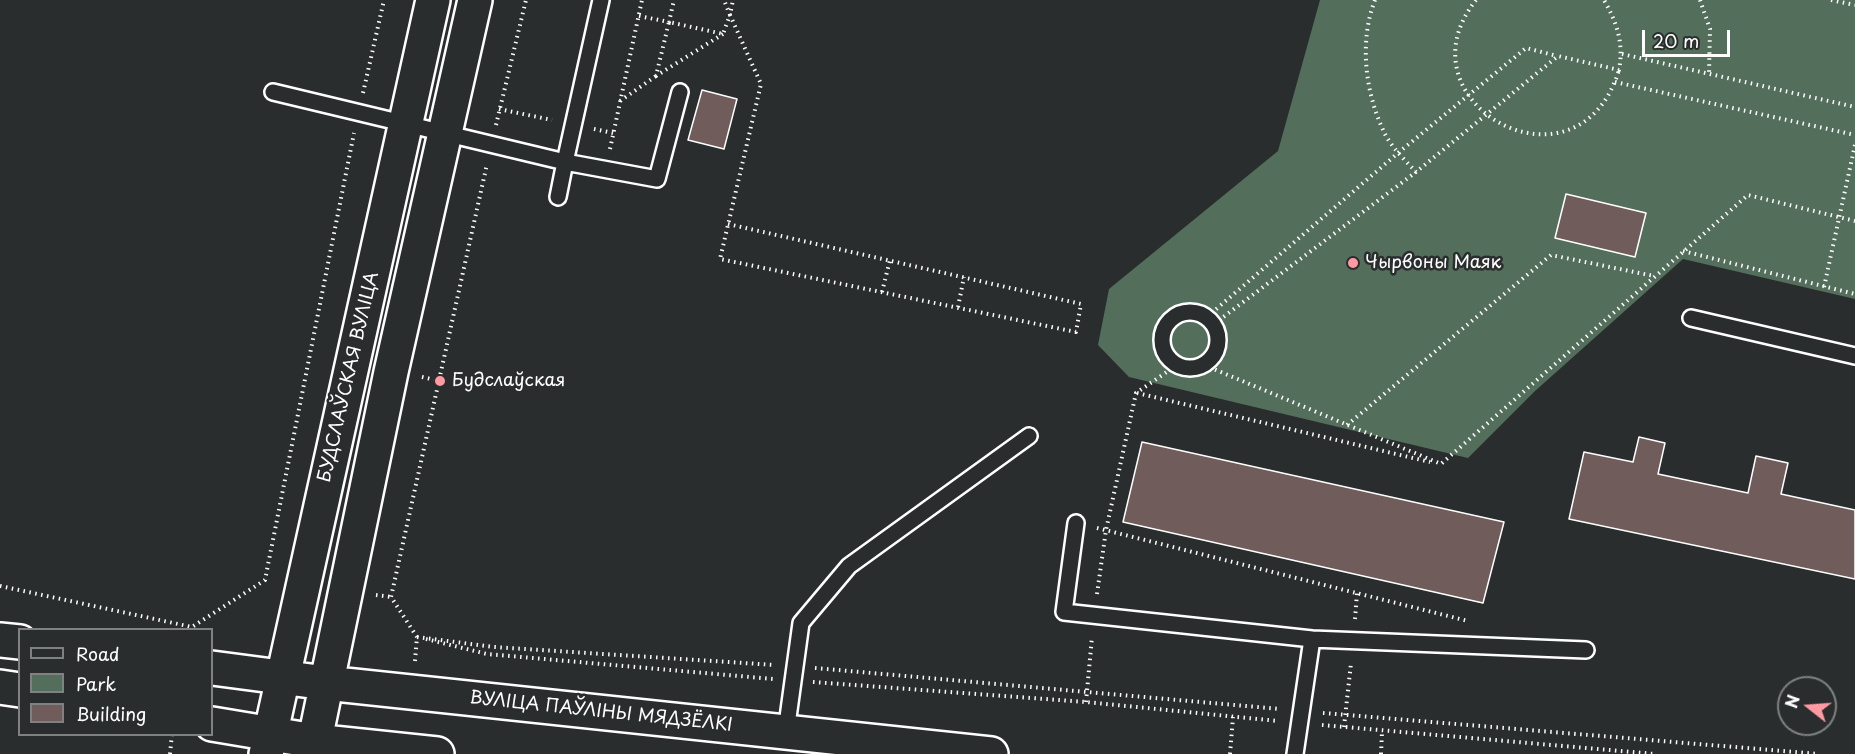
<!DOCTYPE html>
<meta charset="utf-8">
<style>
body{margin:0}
#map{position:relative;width:1855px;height:754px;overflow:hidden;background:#2a2d2e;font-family:"Playpen Sans",sans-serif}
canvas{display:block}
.legend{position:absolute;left:18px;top:628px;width:195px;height:108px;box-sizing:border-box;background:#2a2d2e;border:2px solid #7f8182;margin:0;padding:8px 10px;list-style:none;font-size:18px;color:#fff}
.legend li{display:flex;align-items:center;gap:12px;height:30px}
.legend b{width:30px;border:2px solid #7f8182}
.north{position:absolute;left:1777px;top:676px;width:60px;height:60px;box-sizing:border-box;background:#2a2d2e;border:2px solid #7f8182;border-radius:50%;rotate:287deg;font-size:16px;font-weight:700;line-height:24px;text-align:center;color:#fff}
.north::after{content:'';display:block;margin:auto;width:21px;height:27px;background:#ff9aa2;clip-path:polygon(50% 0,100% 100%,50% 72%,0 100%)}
.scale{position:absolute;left:1642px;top:30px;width:88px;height:27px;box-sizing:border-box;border:3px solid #fff;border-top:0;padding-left:8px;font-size:18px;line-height:21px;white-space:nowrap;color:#fff;-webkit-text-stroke:4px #2a2d2e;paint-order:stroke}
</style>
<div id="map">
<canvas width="1855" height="754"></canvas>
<ul class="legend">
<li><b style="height:8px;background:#2a2d2e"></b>Road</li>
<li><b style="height:16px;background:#546e5c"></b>Park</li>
<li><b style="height:16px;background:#6f5c5b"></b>Building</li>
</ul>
<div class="north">N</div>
<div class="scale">20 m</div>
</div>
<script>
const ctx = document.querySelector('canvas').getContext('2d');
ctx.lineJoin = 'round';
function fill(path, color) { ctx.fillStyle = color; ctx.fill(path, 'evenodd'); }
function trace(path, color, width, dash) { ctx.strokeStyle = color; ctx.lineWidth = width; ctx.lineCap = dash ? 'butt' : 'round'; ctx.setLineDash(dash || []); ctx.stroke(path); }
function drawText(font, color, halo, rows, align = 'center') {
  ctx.font = font + ' "Playpen Sans",sans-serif'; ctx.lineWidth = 5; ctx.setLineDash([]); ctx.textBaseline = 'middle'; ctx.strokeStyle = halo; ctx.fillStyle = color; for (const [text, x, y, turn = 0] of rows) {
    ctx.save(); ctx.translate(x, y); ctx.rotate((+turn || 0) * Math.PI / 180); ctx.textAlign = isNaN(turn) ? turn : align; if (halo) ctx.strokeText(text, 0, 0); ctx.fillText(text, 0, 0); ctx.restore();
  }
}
fill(new Path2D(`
 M1320 0H1855V299L1683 259 1535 391 1468 458 1129 377 1098 345 1109 289 1278 151Z`), '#546e5c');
const building = new Path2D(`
 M702 90 737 99 724 149 688 140Z
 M1566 194 1646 213 1635 257 1555 238Z
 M1639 437 1665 443 1658 474 1748 493 1756 456 1788 463 1781 494 1855 510V579L1569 519 1584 452 1633 462Z
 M1142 442 1504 522 1483 603 1123 522Z`);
fill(building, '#6f5c5b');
trace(building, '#fff', 1.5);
const lane = new Path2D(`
 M273 92 565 162 601 0
 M558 197 565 162 657 179 680 92
 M1162 340a28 28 0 1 1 56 0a28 28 0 1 1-56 0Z
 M1691 318 1855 356
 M1076 523 1064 612 1312 639
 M786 732 801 623 849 566 1029 436
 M1295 754 1312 639 1586 650`);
const secondary = new Path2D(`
 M0 640 20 642
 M212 668 326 683 991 754
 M0 687 20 690
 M212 724 314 741 437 754
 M266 754 433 0
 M312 754 391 372 475 0`);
trace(lane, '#fff', 20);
trace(secondary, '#fff', 38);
trace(new Path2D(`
 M1375 0C1359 41 1365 92 1384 132 1391 147 1405 160 1416 172L1558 56 1619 70C1624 43 1617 23 1604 0
 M1476 0C1394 103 1578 204 1619 70
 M1700 0 1710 29 1709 74
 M1831 0 1855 5
 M639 16 669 22 674 0
 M723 34 656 76 669 22 723 34 730 15 724 0
 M1622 54 1855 107
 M1615 82 1855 135
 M363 93 384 0
 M620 101 656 76
 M499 109 552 120
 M496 125 526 0
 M594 129 613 133
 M610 149 642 0
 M728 224 1081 304 1076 332 720 259 761 84 730 15 733 0
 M1683 251 1855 294
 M1824 287 1855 145
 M882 292 890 260
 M958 307 964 277
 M1207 317 1398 153 1526 48 1557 56
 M1214 324 1416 172
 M1204 365 1441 464 1748 195 1855 221
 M422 377 440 381
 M1137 393 1430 462
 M1347 425 1551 255 1654 276
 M1097 528 1468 621
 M0 586 192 627 265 580 354 133
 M1097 594 1106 530 1136 393 1177 365
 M376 595 391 597
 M1355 619 1357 593
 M417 637 494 647 775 665
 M426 639 487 654 773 679
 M415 661 417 637 391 597 487 164
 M815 668 1280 709
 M813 682 1086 702 1278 721
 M1086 702 1092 637
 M1323 713 1819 754
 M1322 725 1655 754
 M1344 727 1351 663
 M170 754 172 734
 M1230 754 1233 717
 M1381 754 1382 732`), '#fff', 4, [1.5, 4.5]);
trace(lane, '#2a2d2e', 15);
trace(secondary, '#2a2d2e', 33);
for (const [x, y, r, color] of [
 [1353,263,6,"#ff9aa2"],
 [440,381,6,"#ff9aa2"]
]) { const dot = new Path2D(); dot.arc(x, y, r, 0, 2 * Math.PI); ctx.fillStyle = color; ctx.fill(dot); trace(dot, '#2a2d2e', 2); }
drawText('18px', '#fff', '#2a2d2e', [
 ["Чырвоны Маяк",1365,263],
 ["Будслаўская",452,381]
], 'left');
drawText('18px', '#fff', '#2a2d2e', [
 ["БУДСЛАЎСКАЯ ВУЛІЦА",349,377,-77],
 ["ВУЛІЦА ПАЎЛІНЫ МЯДЗЁЛКІ",601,712,6]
]);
</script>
